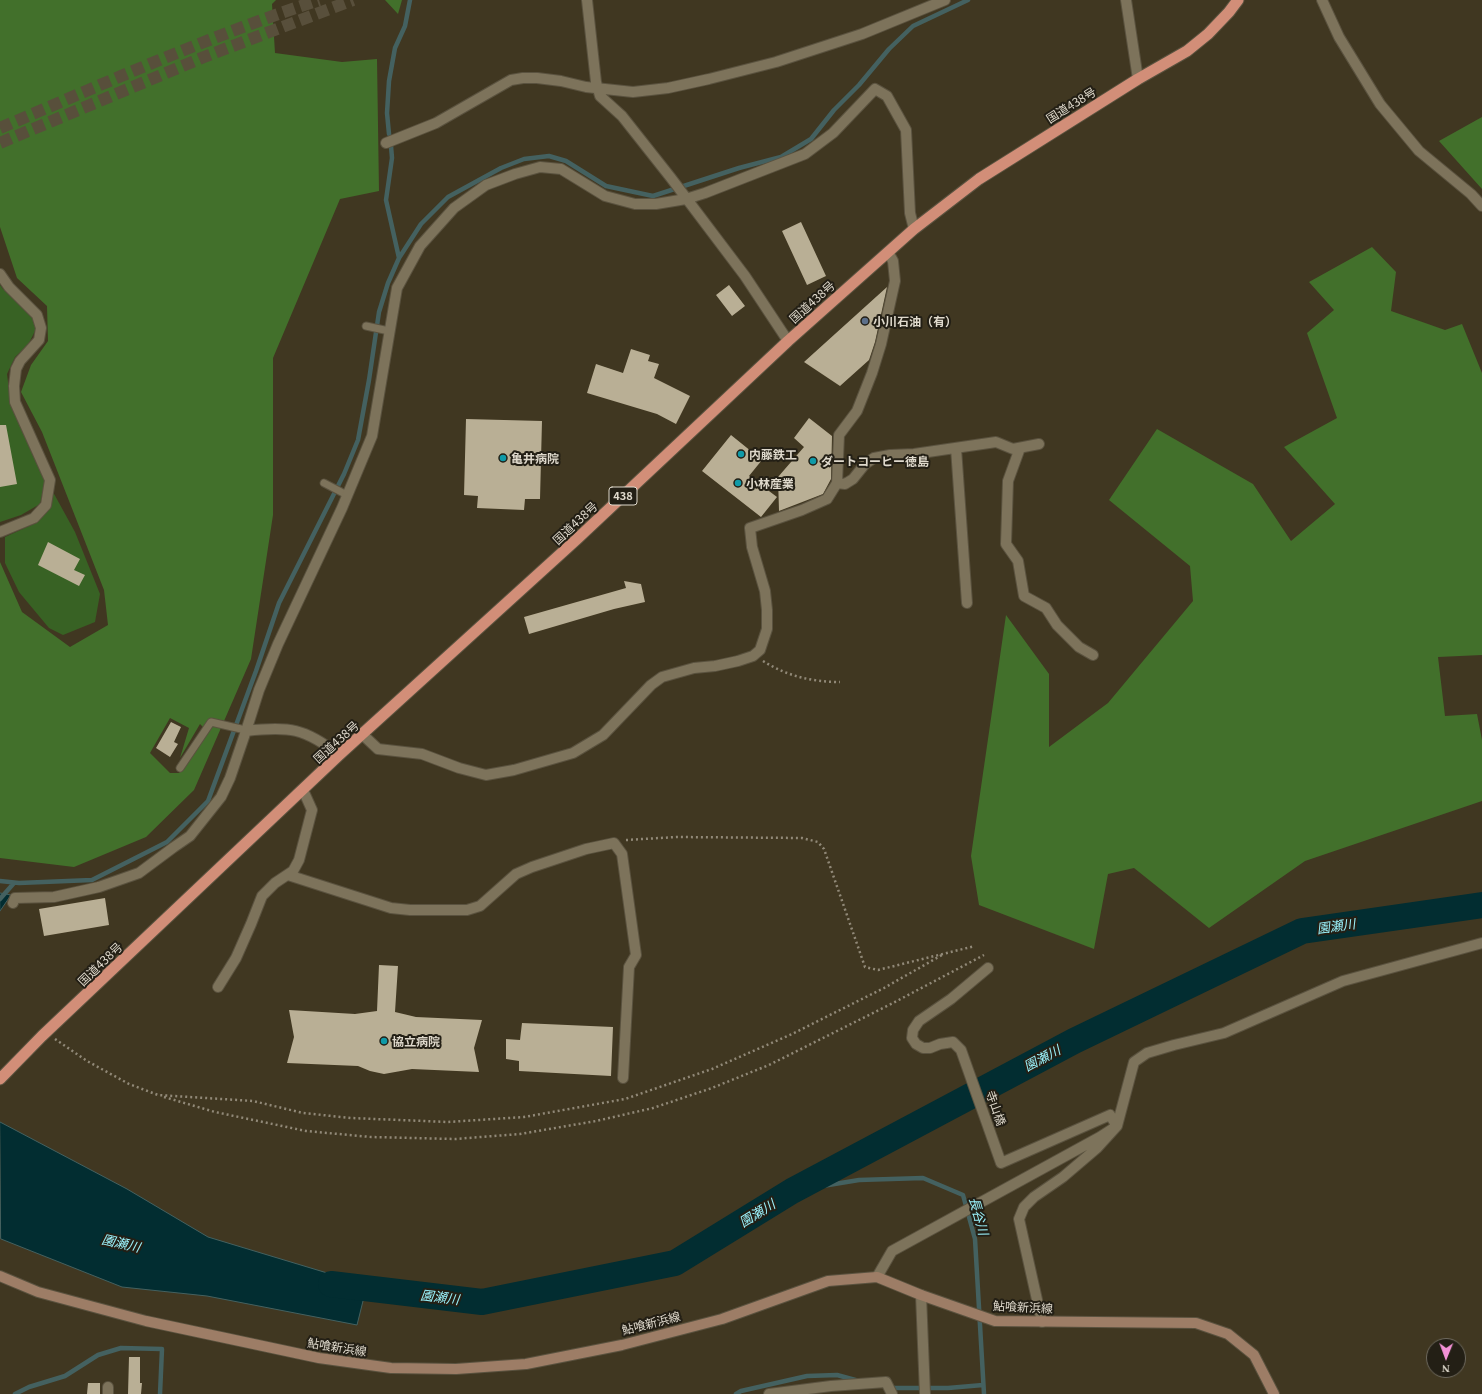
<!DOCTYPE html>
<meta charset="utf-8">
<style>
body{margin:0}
#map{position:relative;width:1482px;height:1394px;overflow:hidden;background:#403721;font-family:Georgia,serif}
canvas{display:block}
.north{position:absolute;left:1426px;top:1338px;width:40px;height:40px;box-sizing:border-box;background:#231f15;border:1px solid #6e695e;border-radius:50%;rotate:181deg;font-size:11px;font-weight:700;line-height:16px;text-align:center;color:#dfd9cc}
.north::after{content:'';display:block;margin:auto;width:14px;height:18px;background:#f391d6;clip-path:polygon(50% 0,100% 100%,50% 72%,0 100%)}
</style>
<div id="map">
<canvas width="1482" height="1394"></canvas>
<div class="north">N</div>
</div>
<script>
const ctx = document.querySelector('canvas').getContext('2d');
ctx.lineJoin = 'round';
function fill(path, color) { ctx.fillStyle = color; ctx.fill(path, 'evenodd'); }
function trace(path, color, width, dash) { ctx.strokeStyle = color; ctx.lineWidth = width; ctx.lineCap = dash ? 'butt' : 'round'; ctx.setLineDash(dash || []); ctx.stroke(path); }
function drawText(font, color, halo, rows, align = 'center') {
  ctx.font = font + ' Georgia,"Noto Sans JP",serif'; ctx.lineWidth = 4; ctx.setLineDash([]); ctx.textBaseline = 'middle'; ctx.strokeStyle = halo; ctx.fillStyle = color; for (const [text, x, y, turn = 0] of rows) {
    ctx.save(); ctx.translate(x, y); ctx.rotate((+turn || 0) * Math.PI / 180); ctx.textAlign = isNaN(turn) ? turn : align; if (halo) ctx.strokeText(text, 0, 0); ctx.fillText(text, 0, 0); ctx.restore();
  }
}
fill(new Path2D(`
 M0 285 3 289 34 315 36 329 28 345 15 357 7 374 11 406 45 482 40 504 21 515 0 522Z
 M53 492 75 532 100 594 95 622 63 635 49 628 19 592 5 563V537L36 523 49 508Z`), '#386224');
fill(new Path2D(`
 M0 0H276L272 4 275 53 342 62 377 59 379 191 340 199 273 358V515L251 659 194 790 146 837 74 867 0 858V562L22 612 70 647 108 625 104 590 42 432 21 392 31 365 48 341 47 306 17 278 0 227ZM170 718 189 728 180 758 200 724 208 732 179 773H170L150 753Z
 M385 0H402L398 14Z
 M1482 117V189L1439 141Z
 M1372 247 1396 272 1391 311 1445 330 1462 324 1482 373V655L1438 657 1445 716 1477 714 1482 740V801L1305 861 1209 928 1134 868 1108 874 1094 949 979 905 971 856 1006 615 1049 674V747L1108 703 1193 601 1190 566 1109 500 1157 429 1253 484 1291 541 1335 504 1284 447 1337 418 1307 333 1334 310 1309 282Z`), '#42702b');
const water = new Path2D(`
 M0 893 11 895 0 911Z
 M0 1122 127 1189 208 1237 367 1285 357 1325 207 1296 122 1287 1 1239Z`);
fill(water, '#022d31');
trace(water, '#446160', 1);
trace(new Path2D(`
 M389 134 387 113 389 81 395 48 405 26 410 0
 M391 146 392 158 386 200 399 258
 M0 881 19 883 92 880 167 842 208 801 256 671 279 603 344 474 358 440 369 380 379 312 388 283 399 258 421 224 448 197 501 168 524 159 549 156 566 161 606 186 653 196 739 168 781 157 811 139 834 110 859 85 889 49 913 26 968 0
 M0 899 14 883
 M792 1191 859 1180 923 1178 963 1195 975 1239 984 1394
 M889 1388H948L983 1385
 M15 1394 29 1387 65 1376 98 1355 121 1348 162 1349 160 1394
 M736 1394 741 1391 807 1376 837 1375 859 1381`), '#446160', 4.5);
trace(new Path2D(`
 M331 1284 482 1302 675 1263 792 1191 1074 1041 1302 931 1482 905`), '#022d31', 26);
fill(new Path2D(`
 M801 222 826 276 807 285 782 231Z
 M729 285 745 306 732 316 716 295Z
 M887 287 875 342 869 360 840 386 804 362Z
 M631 349 650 355 648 361 659 364 654 378 690 396 676 424 657 414 587 393 596 364 623 373Z
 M809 418 832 436 831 479 823 494 779 511 778 477 804 447 794 438Z
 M466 419 542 421 540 499H525L524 510 477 508 478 496 464 495Z
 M0 425H6L17 484 0 487Z
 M731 435 762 460 749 476 777 497 761 517 702 471Z
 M48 542 80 559 74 570 85 575 79 586 38 565Z
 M624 581 641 584 645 602 614 609 529 634 524 617 626 588Z
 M171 722 181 727 174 742 178 744 170 757 156 748Z
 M105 898 109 925 44 936 39 909Z
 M379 965 398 966 395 1012 416 1017 482 1020 474 1048 479 1072 412 1069 384 1074 370 1071 358 1066 287 1063 294 1037 289 1010 355 1014 377 1011Z
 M522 1023 613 1027 611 1076 519 1071V1061L506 1059V1039L520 1040Z
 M129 1357H140V1383H142L141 1394H128Z
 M88 1383H100V1394H87Z`), '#b9af95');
trace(new Path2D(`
 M0 128C105 83 210 36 319 0
 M0 143 204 57 353 0`), '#584f3b', 12, [12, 6]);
const service = new Path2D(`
 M366 326 389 331
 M324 483 347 495
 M180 768 211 722 241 729 246 731`);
const minor = new Path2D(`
 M587 0 596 82 600 96 622 116 671 178 745 276 788 341
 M1126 0 1138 79
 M1322 0 1339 37 1380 104 1419 151 1471 194 1482 206
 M386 143 436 123 511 80 523 78H537L561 81 586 87 633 92 668 88 709 79 776 62 862 34 945 0
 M0 274 9 287 37 315 41 328 39 340 20 361 16 369 14 386 15 402 50 480 46 505 34 518 0 532
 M956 448 967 603
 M1020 448 1008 481 1006 544 1018 561 1024 596 1046 608 1057 625 1079 647 1093 655
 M837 483 845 484 853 479 865 464 874 458 890 455 914 454 996 442 1013 449 1039 444
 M246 731 259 690 278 644 342 508 372 436 397 288 420 246 454 208 486 185 515 174 540 167 561 169 605 196 635 204H656L686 199 705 193 805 154 833 133 875 89 887 96 906 130 910 213 914 229
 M363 735 378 749 422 754 459 768 486 775 514 770 573 753 603 735 651 685 662 677 694 668 715 666 738 661 753 656 760 650 767 629V610L765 591 752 547 750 528 802 510 827 499 837 483 839 435 857 411 872 373 881 344 895 281 893 261 888 252
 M288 875 391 908 410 910H467L480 906 516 874 532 867 586 849 614 843 622 854 636 955 629 967 623 1078
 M13 903 15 898 54 897 99 887 139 873 174 847 190 836 221 797 230 778 246 731C289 726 305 728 339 755
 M218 987 236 958 251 924 262 896 275 883 293 871 299 860 312 810 303 790
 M877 1277 892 1251 1100 1137 1117 1126 1110 1115 1001 1163 961 1050 953 1042 940 1044 930 1048H923L916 1044 912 1038 913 1030 919 1021 951 999 988 968
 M921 1295 925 1394
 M1042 1322 1019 1219 1024 1207 1034 1197 1063 1177 1097 1148 1117 1126 1134 1062 1147 1053 1174 1045 1224 1033 1343 981 1482 943
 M108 1394V1387
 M769 1394 831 1386 886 1382 892 1394`);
const secondary = new Path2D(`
 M0 1276 38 1292 146 1321 319 1358 391 1368 456 1369 526 1364 622 1345 722 1319 828 1281 877 1277 921 1295 995 1321 1196 1323 1228 1334 1254 1355 1274 1394`);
const trunk = new Path2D(`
 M0 1079 42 1036 339 755 577 539 788 341 914 229 979 179 1138 79 1187 51 1208 34 1229 12 1238 0`);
trace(service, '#5a523f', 9);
trace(minor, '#5a523f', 12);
trace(secondary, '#5a523f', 12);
trace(trunk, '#5a523f', 13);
trace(new Path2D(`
 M763 661C787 676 812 682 840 682
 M626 840 677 837 802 838 818 842 824 849 865 967 878 970 975 946
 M55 1039 87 1061 129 1084 158 1095 253 1101 303 1113 351 1118 448 1122 524 1117 625 1099 712 1069 792 1034 884 988 942 955
 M164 1097 215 1112 306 1131 371 1137 455 1139 520 1134 596 1121 653 1108 712 1088 769 1065 893 1003 984 955`), '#918978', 2.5, [2, 3]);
trace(service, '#7d735b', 7);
trace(minor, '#7d735b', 10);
trace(secondary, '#9d7d66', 10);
trace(trunk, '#d28e78', 11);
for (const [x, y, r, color] of [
 [865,321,4,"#5c6f8a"],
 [741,454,4,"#0f9aa8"],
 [503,458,4,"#0f9aa8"],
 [813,461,4,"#0f9aa8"],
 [738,483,4,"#0f9aa8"],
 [384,1041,4,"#0f9aa8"]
]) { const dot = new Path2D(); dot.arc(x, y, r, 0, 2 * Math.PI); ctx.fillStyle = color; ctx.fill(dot); trace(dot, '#231f15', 1.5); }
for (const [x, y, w] of [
 [623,496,28]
]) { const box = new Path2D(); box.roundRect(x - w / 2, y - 9, w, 18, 3); ctx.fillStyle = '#231f15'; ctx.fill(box); trace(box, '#dfd9cc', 1); }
drawText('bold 11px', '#dfd9cc', null, [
 ["438",623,496]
]);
drawText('12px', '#dfd9cc', '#231f15', [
 ["国道438号",1071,105,-32],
 ["国道438号",812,302,-42],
 ["国道438号",575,523,-43],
 ["国道438号",336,742,-42],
 ["国道438号",100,964,-44],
 ["寺山橋",996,1108,71],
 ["鮎喰新浜線",1023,1307,3],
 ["鮎喰新浜線",651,1323,-14],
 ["鮎喰新浜線",337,1347,9]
]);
drawText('bold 12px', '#dfd9cc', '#231f15', [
 ["小川石油（有）",873,321],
 ["内藤鉄工",749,454],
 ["亀井病院",511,458],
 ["ダートコーヒー徳島",821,461],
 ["小林産業",746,483],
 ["協立病院",392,1041]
], 'left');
drawText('italic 13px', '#9bf3fc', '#231f15', [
 ["園瀬川",1336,926,-8],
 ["園瀬川",1042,1058,-28],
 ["園瀬川",757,1213,-32],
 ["長谷川",979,1216,75],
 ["園瀬川",121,1243,13],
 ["園瀬川",440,1297,7]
]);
</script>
